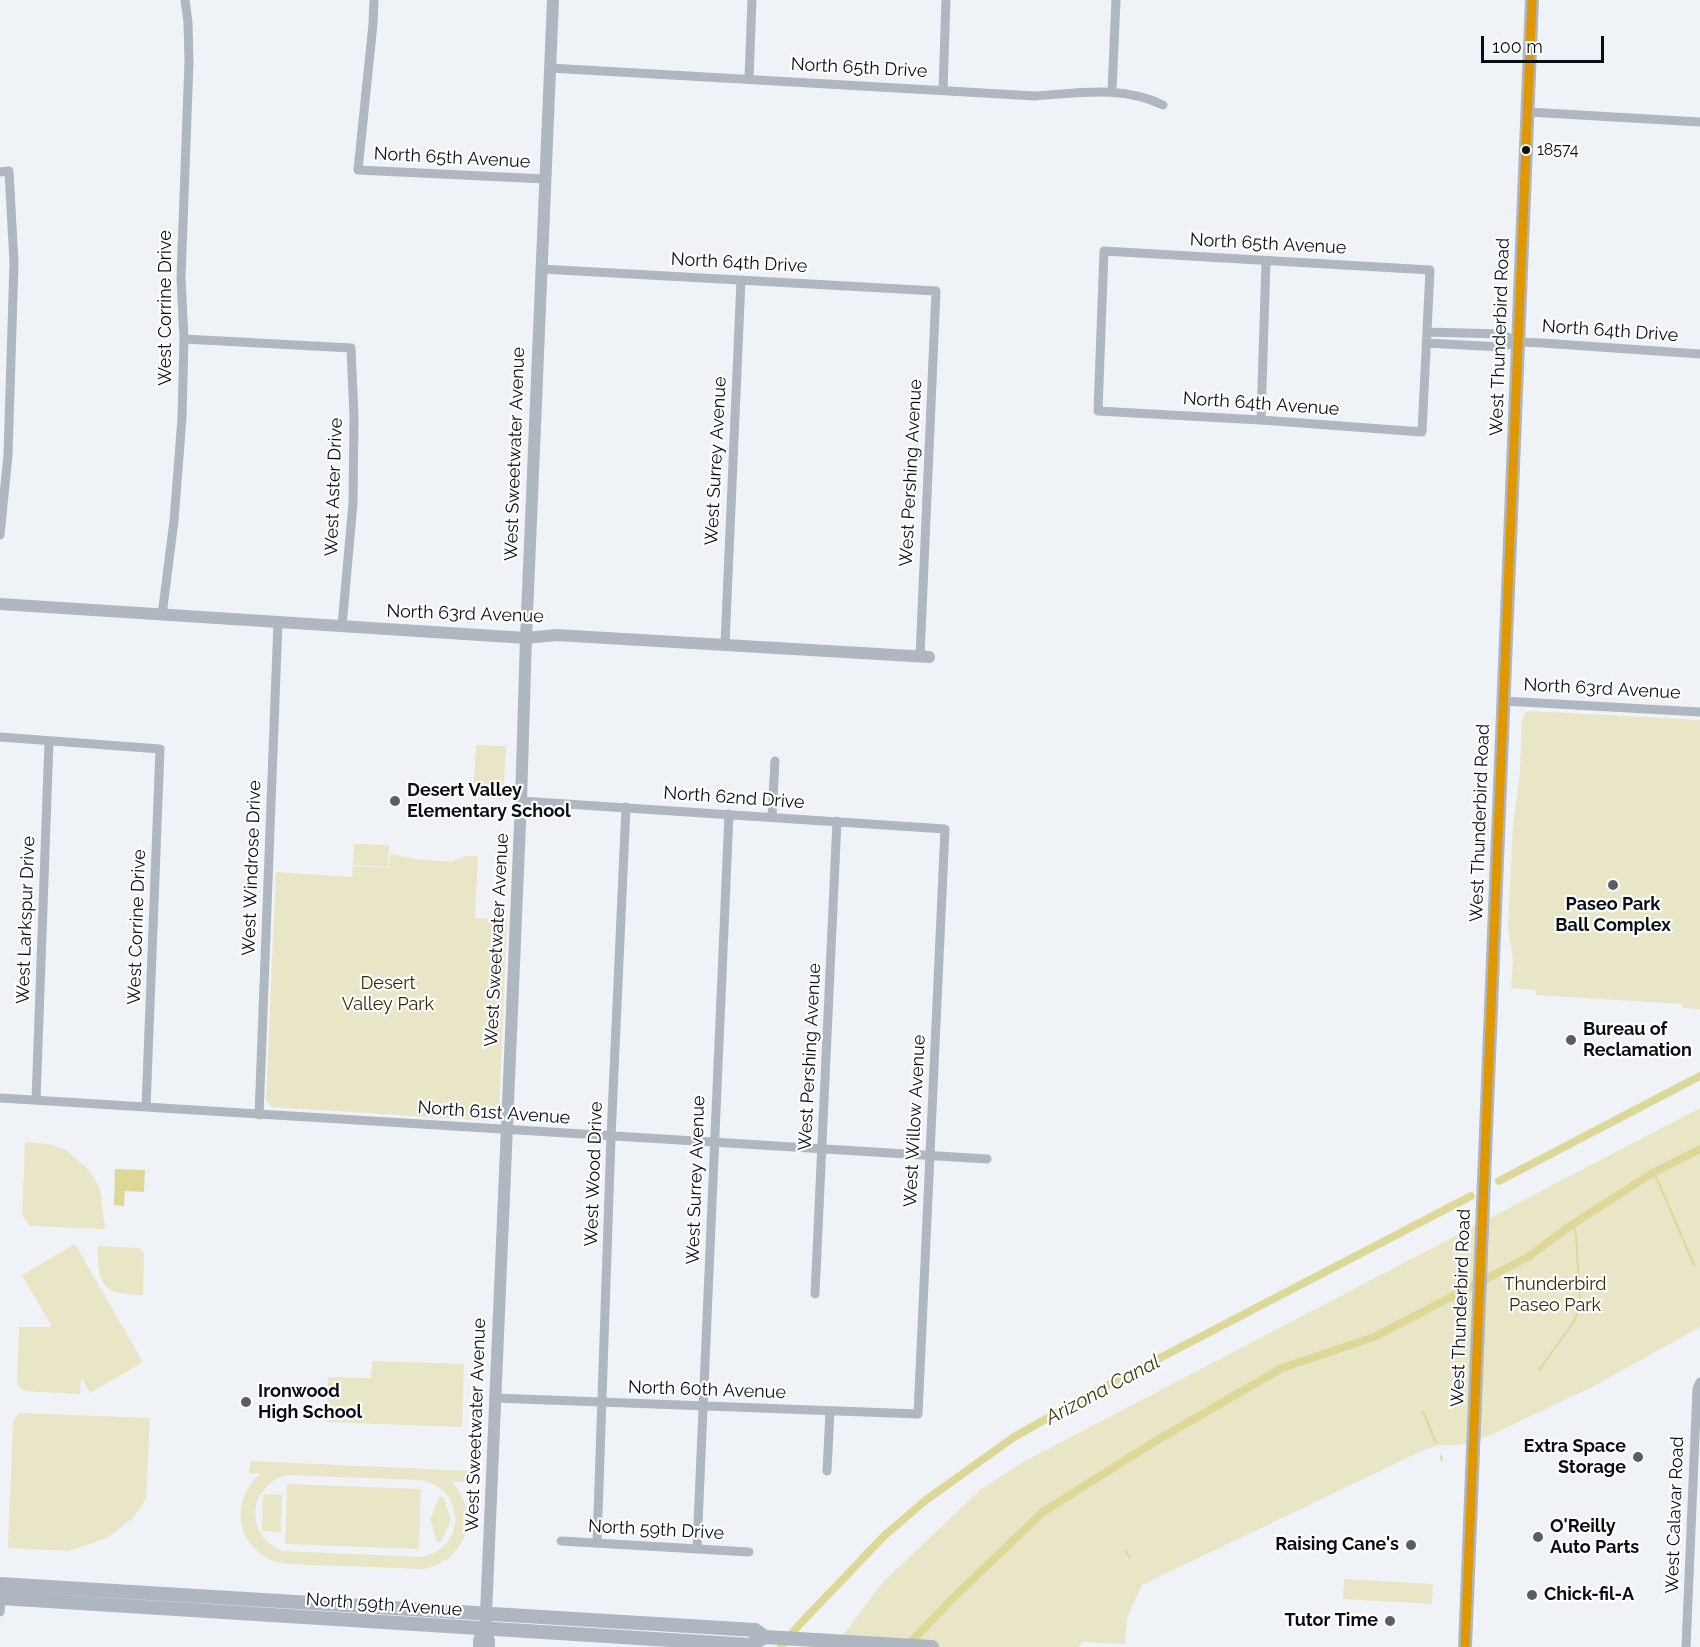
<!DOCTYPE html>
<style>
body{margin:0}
#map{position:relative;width:1700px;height:1647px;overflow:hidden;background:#eff3f8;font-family:Raleway,sans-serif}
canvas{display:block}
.scale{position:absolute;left:1481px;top:36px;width:123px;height:27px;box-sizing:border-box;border:3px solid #080e15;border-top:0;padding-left:8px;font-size:18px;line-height:21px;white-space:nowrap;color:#080e15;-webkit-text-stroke:4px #fff;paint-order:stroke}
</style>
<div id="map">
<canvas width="1700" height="1647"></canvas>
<div class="scale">100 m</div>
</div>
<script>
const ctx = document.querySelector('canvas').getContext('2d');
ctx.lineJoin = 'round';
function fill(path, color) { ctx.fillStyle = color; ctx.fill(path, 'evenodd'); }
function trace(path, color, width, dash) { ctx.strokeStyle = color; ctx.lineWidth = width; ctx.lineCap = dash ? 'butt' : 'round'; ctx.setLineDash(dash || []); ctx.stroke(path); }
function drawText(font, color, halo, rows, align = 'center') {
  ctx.font = font + ' Raleway,sans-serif'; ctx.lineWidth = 4.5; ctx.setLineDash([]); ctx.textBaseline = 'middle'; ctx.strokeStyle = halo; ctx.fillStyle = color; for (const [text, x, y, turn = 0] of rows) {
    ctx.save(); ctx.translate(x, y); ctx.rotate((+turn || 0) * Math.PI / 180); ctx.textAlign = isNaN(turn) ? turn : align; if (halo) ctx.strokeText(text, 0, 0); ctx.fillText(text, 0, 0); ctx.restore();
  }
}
fill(new Path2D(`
 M1529 711 1700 720V1009L1683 1008V1004L1536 995V990L1511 988 1513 960 1508 928 1513 826 1520 772 1522 721 1525 713Z
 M476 745 506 746 503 799 473 797Z
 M354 844 389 845 388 867 353 865Z
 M390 854 415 859 452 862 465 856H478L475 918 507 919 499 1114 493 1121 272 1107 266 1101 276 872 352 877 353 866 389 868Z
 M1700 1108V1327L1592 1387 1487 1437 1459 1445H1439L1426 1449 1142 1585 1127 1618 1125 1644 1083 1642 1078 1647H832L848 1629 882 1583 980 1490 1023 1462Z
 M25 1142 49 1144 66 1150 88 1169 100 1188 105 1229 30 1226 22 1215Z
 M75 1244 143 1362 90 1393 81 1377 80 1394 24 1391 17 1384 19 1327H52L22 1275Z
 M98 1246 140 1248 144 1253 143 1295C103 1295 97 1285 98 1246Z
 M372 1361 464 1364 462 1427 326 1422 328 1377 371 1378Z
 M20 1413 150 1418 146 1499 132 1519 107 1538 69 1551 8 1548 13 1420Z
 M250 1461 471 1471 470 1482H452C481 1515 467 1561 423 1569L287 1564C240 1557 225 1506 260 1474L249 1473ZM288 1475 417 1480C465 1484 469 1546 423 1557L283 1551C244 1536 247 1485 288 1475Z
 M287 1484 421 1489 419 1549 285 1544Z
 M263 1494 282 1495 281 1532 262 1531Z
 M439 1497H443L451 1520 441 1542H437L430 1519Z
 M1344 1579 1433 1584 1432 1604 1343 1599Z`), '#e8e6c6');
fill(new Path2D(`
 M115 1169 145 1170 144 1192 125 1191 124 1206 114 1205Z`), '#ded898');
trace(new Path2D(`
 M1654 1172 1694 1265
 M1573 1224 1576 1234 1580 1306
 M1539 1370 1573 1323 1578 1312
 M1423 1411 1436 1443
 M1441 1456 1442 1460
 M1125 1550 1130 1558`), '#ded898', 2);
trace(new Path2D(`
 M1499 1181 1700 1076
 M781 1647 798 1626 885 1535 926 1500 1014 1437 1085 1397 1471 1196
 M906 1647 953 1598 1043 1512 1154 1442 1282 1368 1374 1337 1528 1257 1573 1224 1654 1172 1700 1149`), '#ded898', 8);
trace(new Path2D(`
 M374 0 373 24 358 170 545 179
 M550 68 1035 96C1079 93 1122 85 1163 105
 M749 78 752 0
 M943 90 946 0
 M1112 91 1116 0
 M1528 112 1700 122
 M0 172 9 171 14 263 8 455 0 535
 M1104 251 1430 270 1422 432 1261 420 1098 411Z
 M541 269 936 291 920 656
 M1427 332 1501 334 1518 342
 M184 339 351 348 354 417 353 503 342 626
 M1426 343 1501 347 1518 342 1542 343 1700 354
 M1261 420 1266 261
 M162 615 174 521 182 418 184 339 181 278 189 62 188 22 185 0
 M725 644 741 280
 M1503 701 1700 712
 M0 737 160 749 146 1107
 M772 817 775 761
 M0 1098 987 1159
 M36 1100 49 741
 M259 1115 278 622
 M815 1294 837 821
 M495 1398 918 1414 945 829 521 801
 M827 1471 830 1411
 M561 1541 749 1552
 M597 1543 611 1137 626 807
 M697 1547 729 814
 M0 1612 2 1584
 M1686 1647 1697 1389 1700 1382`), '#afb7c0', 9);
trace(new Path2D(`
 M0 604 526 638 556 635 929 657
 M485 1629 489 1641V1647
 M479 1647V1640L485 1629 486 1614 521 801 526 638 553 0`), '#afb7c0', 12);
trace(new Path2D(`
 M0 1584 755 1630 765 1637 932 1647
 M0 1598 750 1645 765 1637
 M1465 1647 1532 0`), '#aeb6c1', 14);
trace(new Path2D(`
 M1465 1647 1532 0`), '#df9702', 9);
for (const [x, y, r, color] of [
 [1526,150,5,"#080e15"],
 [395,801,6,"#595e64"],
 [1613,885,6,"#595e64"],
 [1571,1040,6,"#595e64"],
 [246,1402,6,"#595e64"],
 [1638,1457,6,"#595e64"],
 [1538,1537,6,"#595e64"],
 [1411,1545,6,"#595e64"],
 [1532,1595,6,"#595e64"],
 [1390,1621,6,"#595e64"]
]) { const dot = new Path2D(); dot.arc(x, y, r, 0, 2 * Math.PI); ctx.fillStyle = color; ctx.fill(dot); trace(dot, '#fff', 2); }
drawText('16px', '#080e15', '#fff', [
 ["18574",1537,150]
], 'left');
drawText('18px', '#080e15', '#fff', [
 ["North 65th Drive",859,68,3],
 ["North 65th Avenue",452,158,3],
 ["North 65th Avenue",1268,244,3],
 ["North 64th Drive",739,263,3],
 ["West Corrine Drive",166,308,-90],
 ["North 64th Drive",1610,331,4],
 ["West Thunderbird Road",1500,337,-88],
 ["North 64th Avenue",1261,404,4],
 ["West Sweetwater Avenue",515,454,-88],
 ["West Surrey Avenue",716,461,-87],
 ["West Pershing Avenue",911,473,-87],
 ["West Aster Drive",334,487,-88],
 ["North 63rd Avenue",465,614,2],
 ["North 63rd Avenue",1602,689,3],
 ["North 62nd Drive",734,798,4],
 ["West Thunderbird Road",1480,823,-88],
 ["West Windrose Drive",252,868,-88],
 ["West Larkspur Drive",26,920,-88],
 ["West Corrine Drive",137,927,-88],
 ["West Sweetwater Avenue",497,940,-87],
 ["West Pershing Avenue",810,1057,-87],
 ["North 61st Avenue",494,1113,4],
 ["West Willow Avenue",915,1121,-87],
 ["West Wood Drive",594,1174,-88],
 ["West Surrey Avenue",696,1180,-88],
 ["West Thunderbird Road",1461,1308,-88],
 ["North 60th Avenue",707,1390,2],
 ["West Sweetwater Avenue",476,1425,-88],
 ["West Calavar Road",1675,1515,-88],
 ["North 59th Drive",656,1530,3],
 ["North 59th Avenue",384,1605,4]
]);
drawText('bold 18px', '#080e15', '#fff', [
 ["Desert Valley",407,791],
 ["Elementary School",407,812],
 ["Paseo Park",1613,905,"center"],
 ["Ball Complex",1613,926,"center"],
 ["Bureau of",1583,1030],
 ["Reclamation",1583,1051],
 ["Ironwood",258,1392],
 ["High School",258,1413],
 ["Extra Space",1626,1447,"right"],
 ["Storage",1626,1468,"right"],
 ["O'Reilly",1550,1527],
 ["Auto Parts",1550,1548],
 ["Raising Cane's",1399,1545,"right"],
 ["Chick-fil-A",1544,1595],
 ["Tutor Time",1378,1621,"right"]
], 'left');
drawText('18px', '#302b02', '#fff', [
 ["Desert",388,984],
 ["Valley Park",388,1005],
 ["Thunderbird",1555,1285],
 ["Paseo Park",1555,1306]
]);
drawText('italic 20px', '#403b13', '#fff', [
 ["Arizona Canal",1103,1390,-28]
]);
</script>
